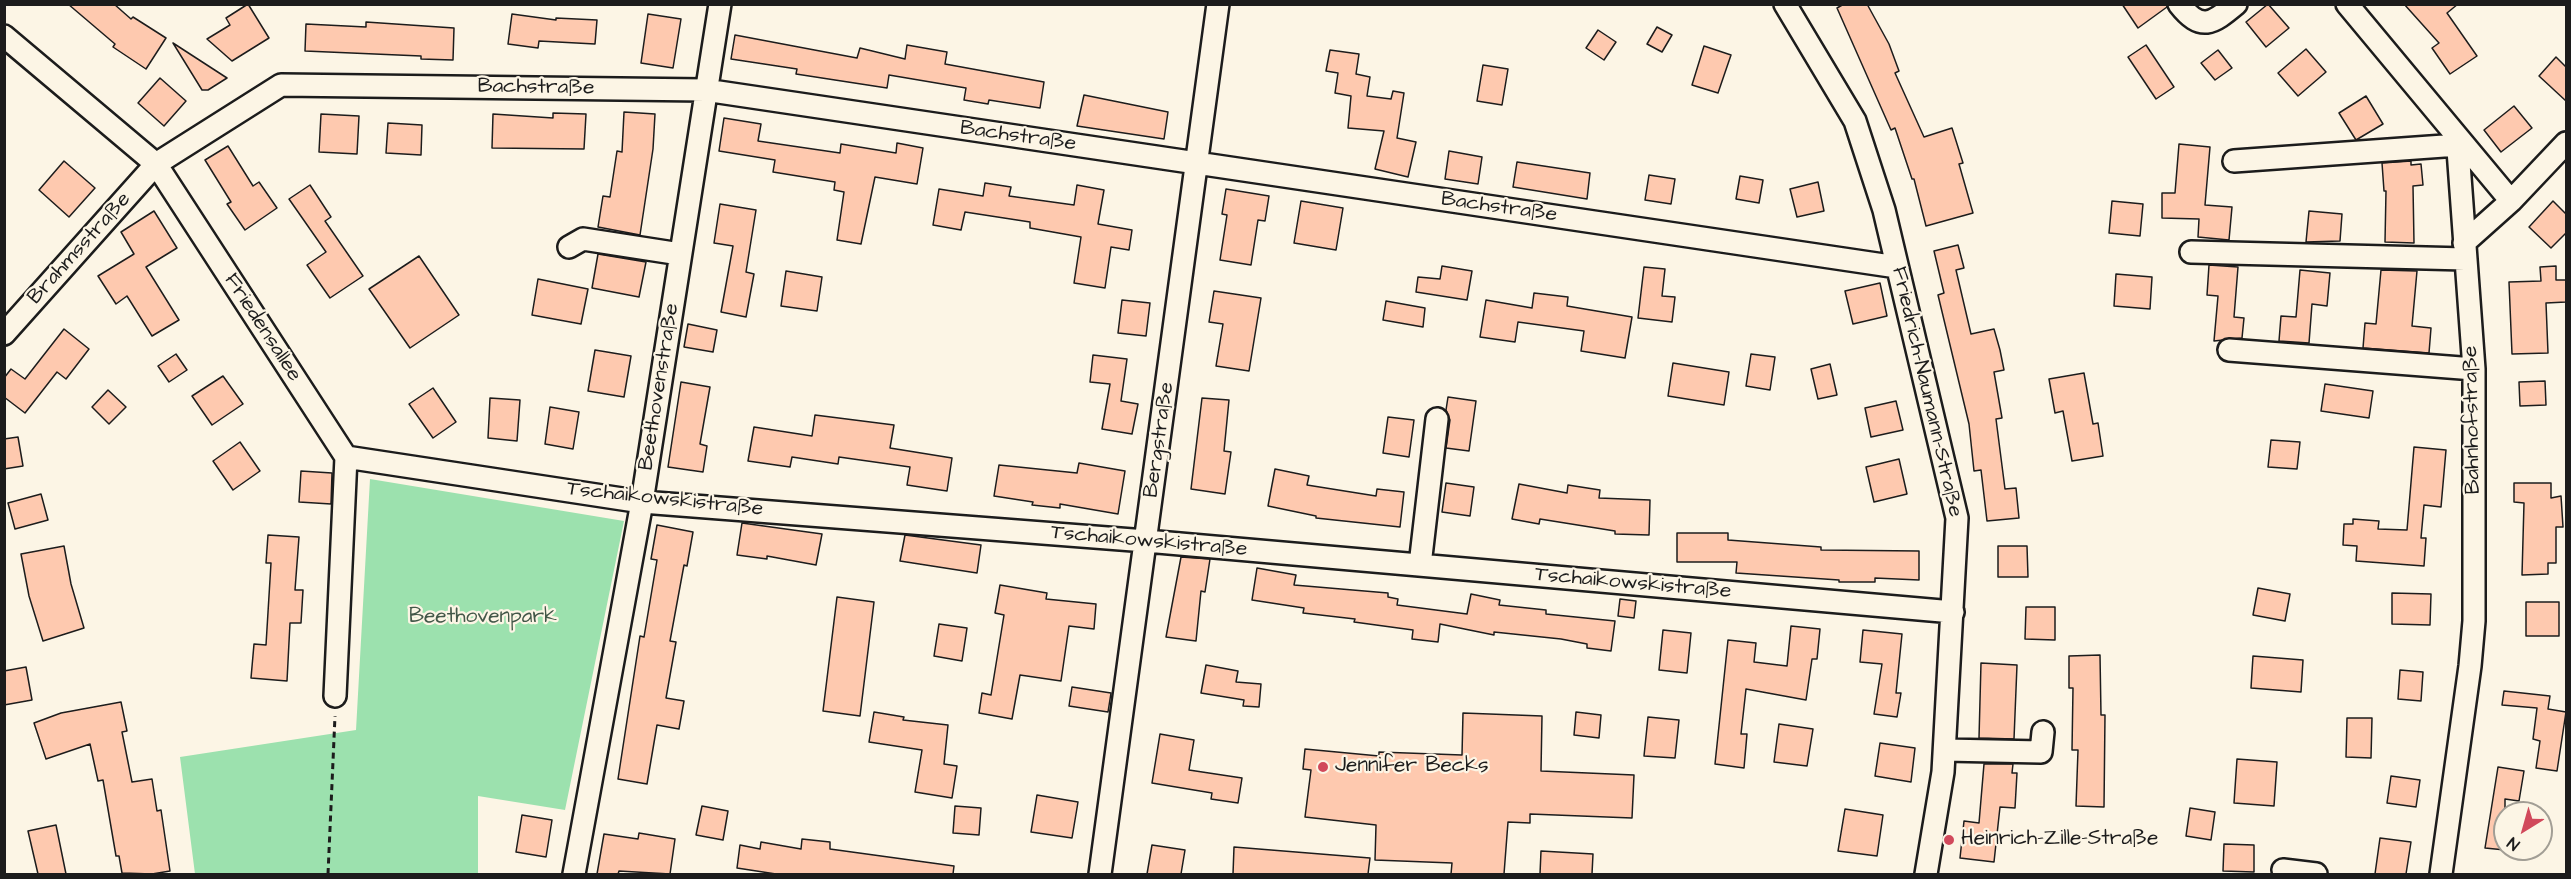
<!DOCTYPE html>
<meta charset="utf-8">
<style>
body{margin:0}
#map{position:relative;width:2571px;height:879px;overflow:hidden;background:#fcf5e5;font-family:"Architects Daughter",sans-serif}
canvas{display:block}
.frame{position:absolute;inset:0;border:6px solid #1c1c1c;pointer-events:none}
.north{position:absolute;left:2493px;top:801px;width:60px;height:60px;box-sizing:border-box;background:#fcf5e5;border:2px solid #a29e95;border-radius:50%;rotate:217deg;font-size:16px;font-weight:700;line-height:24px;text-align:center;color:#1c1c1c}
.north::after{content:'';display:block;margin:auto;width:21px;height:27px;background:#d1495b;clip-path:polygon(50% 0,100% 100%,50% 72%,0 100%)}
</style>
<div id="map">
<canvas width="2571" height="879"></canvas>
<div class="frame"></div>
<div class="north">N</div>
</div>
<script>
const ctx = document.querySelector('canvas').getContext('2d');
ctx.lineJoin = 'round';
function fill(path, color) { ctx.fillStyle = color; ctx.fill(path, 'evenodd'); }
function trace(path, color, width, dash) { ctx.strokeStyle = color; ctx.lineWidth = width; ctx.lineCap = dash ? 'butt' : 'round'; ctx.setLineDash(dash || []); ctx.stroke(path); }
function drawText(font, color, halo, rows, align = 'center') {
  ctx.font = font + ' "Architects Daughter",sans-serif'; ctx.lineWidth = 4.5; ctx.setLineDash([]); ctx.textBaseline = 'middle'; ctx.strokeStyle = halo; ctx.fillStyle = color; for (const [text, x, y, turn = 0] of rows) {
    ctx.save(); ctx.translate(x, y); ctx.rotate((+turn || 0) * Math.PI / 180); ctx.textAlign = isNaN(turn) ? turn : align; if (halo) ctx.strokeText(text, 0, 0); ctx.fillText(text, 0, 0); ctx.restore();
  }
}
fill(new Path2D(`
 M370 479 624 521 565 810 478 796V874H195L180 757 356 730Z`), '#9ce1ae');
const building = new Path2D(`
 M68 4H114L131 19 133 17 166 38 146 69 113 47 115 44Z
 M248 4 269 38 232 61 207 39 230 25 226 18Z
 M1844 4H1867L1889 44 1899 71 1895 73 1924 137 1952 128 1963 163 1959 164 1973 213 1926 226 1914 179H1912L1895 128 1891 130 1837 8Z
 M2122 4H2167V7L2138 28Z
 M2268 4 2289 28 2266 47 2246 22Z
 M2404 4H2458L2447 13 2477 56 2450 74 2432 48 2439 43Z
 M512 14 556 20V18L597 20 595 44 539 41 538 48 508 44Z
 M648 14 681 19 673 68 641 63Z
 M366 22 454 28 453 60 421 59V56L305 51 306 24 366 27Z
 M1657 27 1672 35 1662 52 1647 44Z
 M1598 30 1616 42 1604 60 1586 48Z
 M735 35 857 58 860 48 905 59 907 45 947 52 945 64 1044 82 1040 108 989 100 988 104 964 100 966 88 889 75 887 88 796 74 797 69 731 59Z
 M173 43 227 78 208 90H202Z
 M2146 45 2174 87 2156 99 2128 57Z
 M1704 46 1731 55 1718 93 1692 85Z
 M2306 49 2326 72 2298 96 2278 73Z
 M1330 50 1359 54 1356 74 1370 77 1367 96 1391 99 1393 91 1404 93 1397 138 1416 142 1408 177 1375 169 1384 131 1348 128 1351 96 1335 93 1338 73 1326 71Z
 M2218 50 2232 68 2215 80 2201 63Z
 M2556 57 2566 67V101L2539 76Z
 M1483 65 1508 69 1502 105 1477 101Z
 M160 78 186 101 164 126 138 103Z
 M1084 95 1168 112 1164 139 1077 126Z
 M2366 96 2383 124 2356 140 2339 113Z
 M2514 106 2532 128 2501 152 2484 130Z
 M624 112 655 114 653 149 640 235 598 227 603 196 610 197 617 151 622 152Z
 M553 113 586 114 584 149 492 148 493 114 553 118Z
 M321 114 359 116 357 154 319 152Z
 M724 118 761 124 758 141 840 153 841 144 896 153 897 143 923 148 917 184 875 177 861 244 837 240 844 192 834 190 835 182 773 172 775 160 719 151Z
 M388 123 422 125 421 155 386 153Z
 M2179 144 2210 147 2205 205 2232 207 2229 240 2198 237 2199 219 2162 218V193H2175Z
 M228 146 253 186 259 182 277 208 245 230 227 204 231 202 205 160Z
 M1449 151 1482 157 1478 184 1445 179Z
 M64 161 95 188 69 217 39 190Z
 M2411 161V165L2421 164 2423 185 2413 186 2414 243 2385 242 2386 191H2384L2382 163Z
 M1517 162 1590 173 1587 199 1513 187Z
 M1649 175 1675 179 1671 204 1645 200Z
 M1740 176 1763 180 1759 203 1736 199Z
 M1818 182 1824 211 1797 217 1790 189Z
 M985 183 1011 187 1009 196 1074 205 1077 185 1104 190 1098 224 1132 230 1129 250 1111 247 1105 288 1074 283 1081 237 1030 228V222L965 212 961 230 933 225 939 189 983 196Z
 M310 185 331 217 325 221 363 276 330 298 307 265 326 252 289 199Z
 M1226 189 1269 196 1265 221 1258 220 1251 265 1220 260 1227 215 1222 214Z
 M1301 201 1343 208 1336 250 1294 243Z
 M2112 201 2143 204 2140 236 2109 233Z
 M2553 201 2566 214V233L2551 248 2529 227Z
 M720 204 756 210 746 272 754 274 746 317 721 312 733 246 714 243Z
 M154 211 177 248 146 267 179 320 152 336 127 296 116 304 98 276 134 254 121 232Z
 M2309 211 2342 214 2340 241 2306 242Z
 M1958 245 1964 268 1956 270 1971 334 1994 329 2000 350 2004 370 1994 372 2002 418 1996 419 2005 489 2016 488 2019 518 1987 521 1981 470 1974 471 1969 424 1938 295 1944 293 1934 251Z
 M598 254 646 262 639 297 592 288Z
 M419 256 459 315 410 348 369 289Z
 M2209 265 2238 267 2234 317 2244 318 2242 338 2214 341 2218 296 2207 295Z
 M1442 266 1472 271 1467 300 1416 292 1418 277 1440 279Z
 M2556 266V280H2566V302L2546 303 2548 353 2512 354 2509 282 2541 281 2540 267Z
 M1644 267 1665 269 1662 296 1675 297 1672 322 1638 318Z
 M2300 270 2330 273 2327 306 2312 304 2309 343 2279 341 2281 316 2296 317Z
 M2381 270 2417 271 2412 326 2431 328 2429 353 2363 348 2365 323 2376 324Z
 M786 271 822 277 817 311 781 306Z
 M2116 274 2152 277 2150 309 2114 306Z
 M538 279 588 289 581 324 532 315Z
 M1880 283 1887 316 1853 324 1845 291Z
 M1214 291 1261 298 1249 371 1216 366 1223 324 1209 322Z
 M1534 293 1568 297 1567 306 1632 317 1625 358 1581 351 1584 331 1518 322 1515 342 1480 337 1486 300 1532 308Z
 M1122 300 1150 303 1146 336 1118 333Z
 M1386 301 1425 308 1423 327 1383 320Z
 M688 324 717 330 713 352 684 347Z
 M64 329 89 349 66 379 57 372 25 413 4 397V378L11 369 25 379Z
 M595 350 631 356 624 397 588 391Z
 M176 354 187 370 169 382 158 366Z
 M1751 354 1775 357 1770 390 1746 386Z
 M1093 355 1127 359 1121 401 1138 404 1132 434 1102 429 1110 384 1090 382Z
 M1673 363 1729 372 1724 405 1668 396Z
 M1830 364 1837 395 1818 399 1811 369Z
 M2084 373 2093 424 2098 423 2103 456 2072 461 2063 411 2055 413 2049 379Z
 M223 376 243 404 212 425 192 396Z
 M2545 381 2546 405 2520 406 2519 382Z
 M681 382 710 387 700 444 707 446 703 472 668 467Z
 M2325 384 2373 391 2369 418 2321 411Z
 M433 388 456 422 433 438 409 404Z
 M108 390 126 407 109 424 92 407Z
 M1448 397 1476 401 1469 451 1446 448 1450 420 1446 410Z
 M490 398 520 400 517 441 488 438Z
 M1202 398 1229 400 1224 451 1231 452 1225 494 1191 489Z
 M1896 401 1903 430 1871 437 1865 408Z
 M550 407 579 412 573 449 545 444Z
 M815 415 894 425 890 448 952 458 947 491 907 485 910 467 839 457 838 464 792 457 790 467 748 461 754 427 812 436Z
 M1388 417 1414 420 1409 457 1383 453Z
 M18 437 23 466 4 469V439Z
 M2271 440 2300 442 2297 469 2268 467Z
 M240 442 260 471 233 490 213 461Z
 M2414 447 2446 450 2441 507 2424 505 2421 538H2426L2424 566 2356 561 2357 546 2343 545 2344 524H2353V519L2379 521 2378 529 2407 530Z
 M1899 459 1907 494 1874 502 1866 467Z
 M1079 463 1125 471 1118 514 1060 504V508L1032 505 1033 502 994 496 999 465 1077 473Z
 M1275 469 1309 476 1307 485 1376 496 1377 489 1404 492 1400 527 1316 518V516L1268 506Z
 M301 471 332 473 331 504 299 502Z
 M1446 483 1474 487 1470 516 1442 512Z
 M2514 483H2551V498L2561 496 2563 527H2556V563H2548V574L2522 575 2524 503 2514 502Z
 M1519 484 1567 493 1568 485 1600 490 1599 498 1650 500 1649 535 1615 534V531L1540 519 1539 524 1512 519Z
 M41 494 48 520 15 529 8 503Z
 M742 523 822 534 816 565 767 556V559L737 555Z
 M657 525 693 532 687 566 684 565 670 641 676 642 666 698 684 701 679 729 657 725 647 784 618 779 640 636 644 637 657 560 651 559Z
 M1677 533H1728V540L1821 547V550L1919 551V580L1875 578V582H1839V580L1736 573 1737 562H1677Z
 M268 535 299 537 295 590H303L301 623H290L287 681 251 678 254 644 266 645 271 563H266Z
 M905 535 981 545 977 573 900 561Z
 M64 546 71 584 84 628 43 641 29 596 21 554Z
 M1998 546H2027L2028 577H1998Z
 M1181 557 1210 559 1205 592 1201 591 1196 641 1166 637Z
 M1257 568 1296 575 1294 585 1388 593V597L1398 599 1397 605 1467 614 1471 594 1500 600 1499 605 1546 610V614L1615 621 1611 651 1587 648V644L1561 639 1494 632V635L1440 624 1438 642 1412 639 1413 630 1354 622 1355 619 1303 613 1304 608 1252 600Z
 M1000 585 1047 593 1046 599 1096 604 1094 629 1069 626 1061 681 1020 675 1012 719 979 713 982 693 991 695 1004 615 995 613Z
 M2258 588 2290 594 2285 621 2253 615Z
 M2392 593 2431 594 2430 625 2392 624Z
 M837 597 874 602 860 716 823 711Z
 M1620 599 1636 601 1634 618 1618 616Z
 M2526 602H2559V636H2526Z
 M2026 607H2055V640L2025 639Z
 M939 624 967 628 962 661 934 656Z
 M1791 626 1820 629 1817 659H1812L1806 700 1746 689 1741 734H1747L1744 768 1715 764 1728 640 1756 643 1754 662 1787 666Z
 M1663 630 1691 633 1687 673 1659 670Z
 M1863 630 1902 634 1896 693H1901L1897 717 1874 714 1882 664 1860 662Z
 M2100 655 2101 715H2105L2104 807 2076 806 2078 750H2072L2073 688H2069V656Z
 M2253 656 2303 660 2301 692 2251 688Z
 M1981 663 2017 665 2014 739 1979 738Z
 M1206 665 1238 671 1236 682 1261 684 1259 707 1243 706 1244 700 1201 693Z
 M26 667 32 700 4 705V671Z
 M2400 670 2423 672 2421 701 2398 699Z
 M1072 687 1111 693 1108 712 1069 706Z
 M2504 691 2550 696 2548 709 2566 712 2557 771 2536 768 2540 741 2533 739 2537 708 2502 705Z
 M121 702 127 731 122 732 132 782 152 779 157 811 161 810 170 871 152 874 122 873 119 856H116L103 780 98 781 90 744 46 759 34 723 61 713Z
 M874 712 904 717 903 720 948 725 944 764 957 766 952 798 915 792 922 750 869 742Z
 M1576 712 1601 715 1599 738 1574 735Z
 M1463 713 1542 716 1541 771 1634 775 1632 818 1530 814V823L1508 822 1504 874H1451L1452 863 1375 860 1376 825 1305 817 1311 770 1303 769 1305 749 1379 756V752L1462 755Z
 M1648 717 1679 720 1675 758 1644 756Z
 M2347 718H2372L2371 758 2346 757Z
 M1779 724 1813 729 1807 766 1774 762Z
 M1160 734 1194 740 1189 770 1242 778 1238 803 1211 799 1212 793 1152 783Z
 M1880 743 1915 748 1911 782 1875 776Z
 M2237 759 2277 762 2274 806 2234 803Z
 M1984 764H2013L2012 773H2017L2015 808 2000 807 1994 862 1960 858 1964 821 1979 823Z
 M2498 767 2524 771 2519 801 2505 799V850L2485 848Z
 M2391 776 2420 780 2416 807 2387 803Z
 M1037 795 1078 802 1072 838 1031 832Z
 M702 806 728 811 723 840 696 835Z
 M955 806 981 808 979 835 953 833Z
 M2190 808 2215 812 2211 840 2186 836Z
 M1845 809 1883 815 1877 856 1838 851Z
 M522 815 552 820 546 857 516 852Z
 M56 825 66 874H38L28 831Z
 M639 833 675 839 670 874 619 871 618 874H597L604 834 638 839Z
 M2380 838 2411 842 2406 874H2375Z
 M802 839 830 842V849L954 866 953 874H776L737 868 740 845 760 849 761 842 801 849Z
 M2224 844 2254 845V872L2223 871Z
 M1152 845 1185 850 1181 874H1147Z
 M1234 847 1370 858 1368 874H1233Z
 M1541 851 1593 854 1592 874H1540Z`);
fill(building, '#fec9af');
trace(building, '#1c1c1c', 1.5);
const minor = new Path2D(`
 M1785 4 1855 121 1884 210 1957 518 1943 772 1926 874
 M2179 4C2201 32 2212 24 2236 4
 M2347 4 2511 201
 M4 36 156 164 346 457 335 696
 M2234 161 2458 145
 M2464 243 2511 201 2566 143
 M569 247 583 239 680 254
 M2191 252 2465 259
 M4 334 156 164 281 85 705 90 1897 267
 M2229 350 2474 369
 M346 457 642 502 1146 541 1953 612
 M1420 565 1437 419
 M1945 750 2041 752 2043 732
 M2283 870 2316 874
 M574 874 642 502 720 4
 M1100 874 1218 4
 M2441 874 2470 666 2474 621V369L2457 136`);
trace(minor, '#1c1c1c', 26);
trace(new Path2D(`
 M328 874 335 716`), '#1c1c1c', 3, [6, 4.5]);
trace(minor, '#fcf5e5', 21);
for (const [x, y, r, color] of [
 [1323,767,6,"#d1495b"],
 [1949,840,6,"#d1495b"]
]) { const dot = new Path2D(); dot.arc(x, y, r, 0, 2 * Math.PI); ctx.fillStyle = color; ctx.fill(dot); trace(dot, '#fcf5e5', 2); }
drawText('21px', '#1c1c1c', '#fcf5e5', [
 ["Bachstraße",536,88,1],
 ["Bachstraße",1018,137,8],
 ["Bachstraße",1499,208,8],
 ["Brahmsstraße",80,249,-48],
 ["Friedensallee",262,328,57],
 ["Beethovenstraße",660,387,-81],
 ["Friedrich-Naumann-Straße",1926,392,77],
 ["Bahnhofstraße",2473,420,-91],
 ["Bergstraße",1160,440,-82],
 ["Tschaikowskistraße",665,500,6],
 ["Tschaikowskistraße",1149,542,5],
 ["Tschaikowskistraße",1633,584,5]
]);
drawText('21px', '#425748', '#fcf5e5', [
 ["Beethovenpark",483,618]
]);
drawText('21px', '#1c1c1c', '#fcf5e5', [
 ["Jennifer Becks",1335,767],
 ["Heinrich-Zille-Straße",1961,840]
], 'left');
</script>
